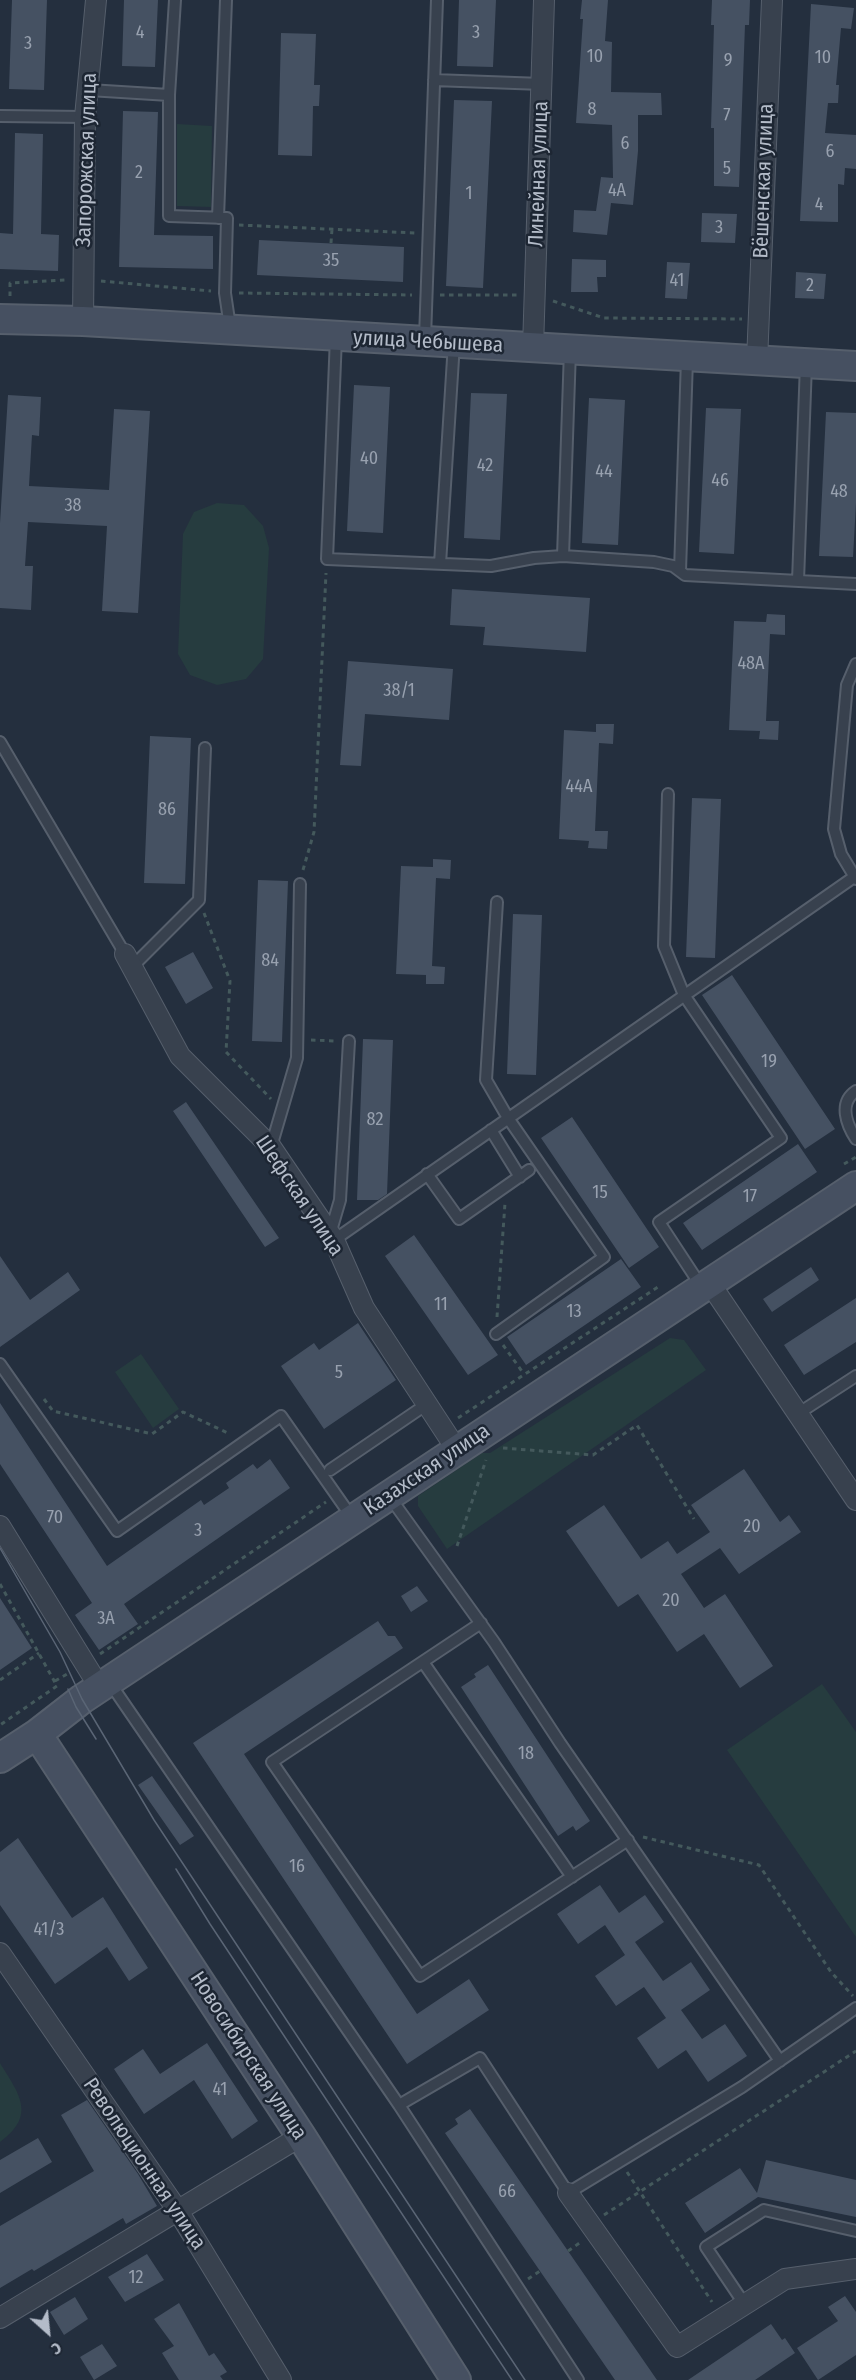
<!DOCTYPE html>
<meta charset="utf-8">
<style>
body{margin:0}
#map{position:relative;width:856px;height:2380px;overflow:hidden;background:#242f3e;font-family:"Fira Sans Condensed",sans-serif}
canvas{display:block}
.north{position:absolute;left:18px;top:2302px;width:60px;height:60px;-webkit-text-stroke:4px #1d2633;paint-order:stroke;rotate:153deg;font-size:16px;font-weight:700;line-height:24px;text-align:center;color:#b4bcc9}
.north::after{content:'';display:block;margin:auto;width:21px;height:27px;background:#b4bcc9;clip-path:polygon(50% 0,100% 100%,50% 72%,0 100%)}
</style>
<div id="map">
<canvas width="856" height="2380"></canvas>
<div class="north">С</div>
</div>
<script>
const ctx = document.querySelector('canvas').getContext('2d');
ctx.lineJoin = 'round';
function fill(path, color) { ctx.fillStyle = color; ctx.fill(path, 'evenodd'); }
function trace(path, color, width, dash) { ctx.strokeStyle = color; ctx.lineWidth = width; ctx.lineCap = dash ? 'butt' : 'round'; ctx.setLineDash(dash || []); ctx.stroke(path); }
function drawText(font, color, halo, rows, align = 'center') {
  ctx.font = font + ' "Fira Sans Condensed",sans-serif'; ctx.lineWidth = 5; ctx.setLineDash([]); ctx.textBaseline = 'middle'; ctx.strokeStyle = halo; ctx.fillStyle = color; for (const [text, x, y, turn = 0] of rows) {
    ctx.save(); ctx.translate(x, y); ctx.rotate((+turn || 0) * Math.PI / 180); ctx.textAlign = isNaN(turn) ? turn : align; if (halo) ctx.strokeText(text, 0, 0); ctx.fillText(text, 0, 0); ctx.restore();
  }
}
fill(new Path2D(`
 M177 124 212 126 211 207 177 206Z
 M217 503 244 505 263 526 269 548 263 659 246 679 217 685 190 675 178 654 183 534 194 512Z
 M670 1338 684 1340 706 1370 447 1549 418 1506V1496L482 1453H490Z
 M141 1354 179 1409 153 1428 115 1372Z
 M822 1684 856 1732V1937L727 1750Z
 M0 2063C19 2094 37 2115 0 2142Z`), '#263c3f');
fill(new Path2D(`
 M12 0H47L44 90 9 89Z
 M124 0H158L155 67 122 66Z
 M459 0H496L493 67 457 66Z
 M582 0H608L605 41 612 42 611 92 661 93 662 115H638V151L633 205 611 203 607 235 573 232 574 210 596 211 601 177 613 178 612 125 576 123 583 19H580Z
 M712 0H750L749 25H745L739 187 714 186V128H711L714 25H711Z
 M811 4 854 8 851 29 841 28 836 85H839L838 103H828L825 133 856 135V169L845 168 844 185 838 184V222L800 221Z
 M281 33 316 34 314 85H320L319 106H313L312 156 278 155Z
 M454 100 492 101 483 288 446 286Z
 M123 111 158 112 154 235 213 236V269L119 267Z
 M15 133 43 134 41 234 59 235 58 271 0 269V233L13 234Z
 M702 213 737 214 735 243 701 242Z
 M259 240 404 247 403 282 257 275Z
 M572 259 606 260V277H597L598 292H571Z
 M667 262 690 263 687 299 665 298Z
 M796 272 826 274 824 299 795 298Z
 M354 385 390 387 383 533 347 531Z
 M471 393 507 394 500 540 464 538Z
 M8 395 41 397 39 436 32 435 29 486 109 490 114 409 150 411 138 613 102 611 107 526 28 522 25 566H33L31 610 0 608V523Z
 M589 398 625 400 618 545 582 543Z
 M706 408 741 409 734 554 699 552Z
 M826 412 856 413V503L853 557 819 556Z
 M452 589 590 598 586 652 483 645 485 627 450 625Z
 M767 614 785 615V635L770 634 766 721H779L778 740 759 739 760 731 729 730 734 621 766 622Z
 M348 661 453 669 449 720 365 714 361 766 340 765Z
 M596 724H614L613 744 599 743 595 831H608L607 849 588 848 589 841 559 839 564 730 596 732Z
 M150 736 191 738 185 884 144 883Z
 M692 798 721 799 715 958 686 957Z
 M433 859 451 860 450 879 436 878 432 966 445 967 444 984H426V975L396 974 401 866 433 867Z
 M258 880 288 881 282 1042 252 1041Z
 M513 914 542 915 536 1075 507 1074Z
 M193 952 213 988 186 1004 165 967Z
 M732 975 835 1129 805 1149 702 995Z
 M363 1039 393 1040 387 1194 378 1200H357Z
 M186 1102 279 1238 265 1247 173 1111Z
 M572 1117 659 1247 629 1268 541 1138Z
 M798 1144 817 1172 702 1250 683 1223Z
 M414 1235 498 1355 468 1375 385 1256Z
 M0 1256 30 1300 68 1272 80 1290 0 1347Z
 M621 1259 641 1287 526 1365 507 1337Z
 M811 1267 819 1280 772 1312 763 1299Z
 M856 1298V1342L804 1375 784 1345Z
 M358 1323 396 1380 324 1429 281 1366 314 1343 319 1350Z
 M0 1403 107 1566 201 1500 204 1505 229 1488 226 1483 253 1464 257 1469 270 1459 290 1488 124 1604 138 1624 99 1650 75 1615 92 1603 0 1464Z
 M744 1469 780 1522 789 1515 801 1532 739 1574 720 1548 681 1574 704 1608 725 1594 773 1666 740 1688 704 1634 677 1652 638 1594 618 1607 566 1531 604 1505 641 1559 668 1541 677 1554 710 1532 691 1505Z
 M417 1586 428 1601 411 1612 401 1596Z
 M0 1598 32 1648 0 1670Z
 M378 1621 388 1636H395L403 1648 244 1754 417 2014 469 1979 489 2010 407 2064 193 1743Z
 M488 1665 590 1821 576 1831 573 1826 558 1836 461 1687 476 1677 474 1674Z
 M152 1776 194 1836 180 1845 138 1785Z
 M18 1838 72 1918 103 1897 148 1968 129 1981 107 1947 55 1984 0 1905V1852Z
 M600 1885 619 1913 645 1895 664 1922 635 1942 663 1981 691 1962 710 1990 681 2010 702 2039 725 2024 747 2056 708 2082 686 2050 658 2069 637 2038 666 2018 644 1987 616 2006 595 1976 625 1955 605 1925 578 1944 557 1914Z
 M207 2043 258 2121 232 2139 194 2080 144 2114 114 2069 143 2049 160 2074Z
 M87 2100 138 2174 157 2206 126 2224 123 2218 34 2271 32 2269 0 2288V2226L94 2171 61 2115Z
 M470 2109 568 2251 657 2380H615L445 2133 458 2124 455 2119Z
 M38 2138 52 2162 0 2193V2160Z
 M766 2160 856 2180V2217L758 2197 705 2233 685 2203 740 2168 757 2193Z
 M147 2254 164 2280 125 2302 108 2277Z
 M845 2296 856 2312V2355L818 2380 797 2348 838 2321 828 2307Z
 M75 2297 88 2319 64 2335 50 2312Z
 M179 2303 209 2356 214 2353 227 2372 220 2376 223 2380H179L162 2353 174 2346 154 2319Z
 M771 2324 782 2340 785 2338 795 2353 755 2380H688Z
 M102 2344 117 2366 94 2380 80 2357Z`), '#455162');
const lane = new Path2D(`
 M434 80 542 84
 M89 90 169 95V216L227 218 225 293 230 327
 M169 95 175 0
 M0 116 85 117
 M218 218 226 0
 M336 337 327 559 491 566 534 558 563 556 654 562 673 566 685 575 856 584
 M425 338 437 0
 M563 556 570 350
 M440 564 454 343
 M680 571 687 359
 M798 581 806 364
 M856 664 847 685 834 829 841 854 856 879
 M0 742 125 954
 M668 794 664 946 684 995 781 1138 659 1222 701 1286
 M133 966 199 900 205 748
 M856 1091C838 1103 847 1125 856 1139
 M491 1130 520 1177
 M271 1147 297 1058 300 884
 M427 1174 459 1219 529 1170
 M330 1234 340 1200 349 1041
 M334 1240 854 877
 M496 1334 604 1257 508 1118 486 1080 497 902
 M0 1364 117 1531 281 1416 353 1519
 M799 1413 856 1376
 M330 1470 427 1404
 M389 1496 494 1642 560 1743 780 2061
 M481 1623 272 1762 420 1976 628 1840
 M423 1662 572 1877
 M110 1683 399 2105 578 2380
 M399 2105 480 2058 568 2193 742 2087 856 2008
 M745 2305 706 2247 764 2210 856 2231`);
const street = new Path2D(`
 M83 321 85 117 96 0
 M533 348 544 0
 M757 361 772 0
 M125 954 180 1056 271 1147 334 1240 364 1308 457 1450
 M709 1282 856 1500
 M0 1526 100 1688
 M0 1953 178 2211 281 2380
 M568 2193 677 2347 785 2279 856 2269
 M0 2318 301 2136`);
const secondary = new Path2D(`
 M0 319 83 321 856 366
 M37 1734 301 2136 456 2380
 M0 1758 37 1734 82 1699 856 1186`);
trace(lane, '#565f6c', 14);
trace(street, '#565f6c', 22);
trace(secondary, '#565f6c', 32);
trace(new Path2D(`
 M239 225 415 233
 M331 243 332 229
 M101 281 211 291
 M239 293 412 295
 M440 295H517
 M10 296V283L65 280
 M553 301 604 318 742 319
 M303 870 314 832 326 573
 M204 913 230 981 226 1052 271 1099
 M311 1040 335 1041
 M844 1164 856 1157
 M497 1317 505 1203
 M503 1345 524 1374
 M44 1399 53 1411 152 1434 183 1412 230 1434
 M458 1418 661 1285
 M503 1448 593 1455 637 1425 694 1519
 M457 1546 486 1460
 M0 1584 57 1686 0 1725
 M100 1654 326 1502
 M0 1680 39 1653
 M55 1681 69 1673
 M643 1837 759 1865 831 1972 853 1996
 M627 2172 712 2302
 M604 2215 856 2051
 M568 2251 581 2242
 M528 2279 540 2271`), '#44595c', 3, [4.5, 4.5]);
trace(lane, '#38414e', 10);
trace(street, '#38414e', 20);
trace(secondary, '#465061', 28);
trace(new Path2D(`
 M0 1548 60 1652 82 1699 154 1820 525 2380
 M68 1689 76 1707 96 1739
 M176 1869 210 1924 512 2380`), '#5a6575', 1.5);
drawText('18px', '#98a1af', null, [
 ["4",140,33],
 ["3",476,33],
 ["3",28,44],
 ["10",595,57],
 ["10",823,58],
 ["9",728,61],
 ["8",592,110],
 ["7",727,116],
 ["6",625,144],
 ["6",830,152],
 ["5",727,169],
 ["2",139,173],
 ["4А",617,191],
 ["1",469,194],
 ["4",819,205],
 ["3",719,228],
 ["35",331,261],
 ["41",677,281],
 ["2",810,286],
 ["40",369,459],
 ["42",485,466],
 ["44",604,472],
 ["46",720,481],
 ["48",839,492],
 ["38",73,506],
 ["48А",751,664],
 ["38/1",399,691],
 ["44А",579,787],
 ["86",167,810],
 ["84",270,961],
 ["19",769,1062],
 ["82",375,1120],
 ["15",600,1193],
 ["17",750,1197],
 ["11",441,1305],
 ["13",574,1312],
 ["5",339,1373],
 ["70",55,1518],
 ["20",752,1527],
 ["3",198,1531],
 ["20",671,1601],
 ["3А",106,1619],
 ["18",526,1754],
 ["16",297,1867],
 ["41/3",49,1930],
 ["41",220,2090],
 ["66",507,2192],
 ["12",136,2278]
]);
drawText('21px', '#b4bcc9', '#1d2633', [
 ["Запорожская улица",87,160,-88],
 ["Линейная улица",539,174,-88],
 ["Вёшенская улица",764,181,-88],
 ["улица Чебышева",428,342,3],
 ["Шефская улица",299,1196,56],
 ["Казахская улица",427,1470,-34],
 ["Новосибирская улица",248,2056,57],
 ["Революционная улица",144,2164,56]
]);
</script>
